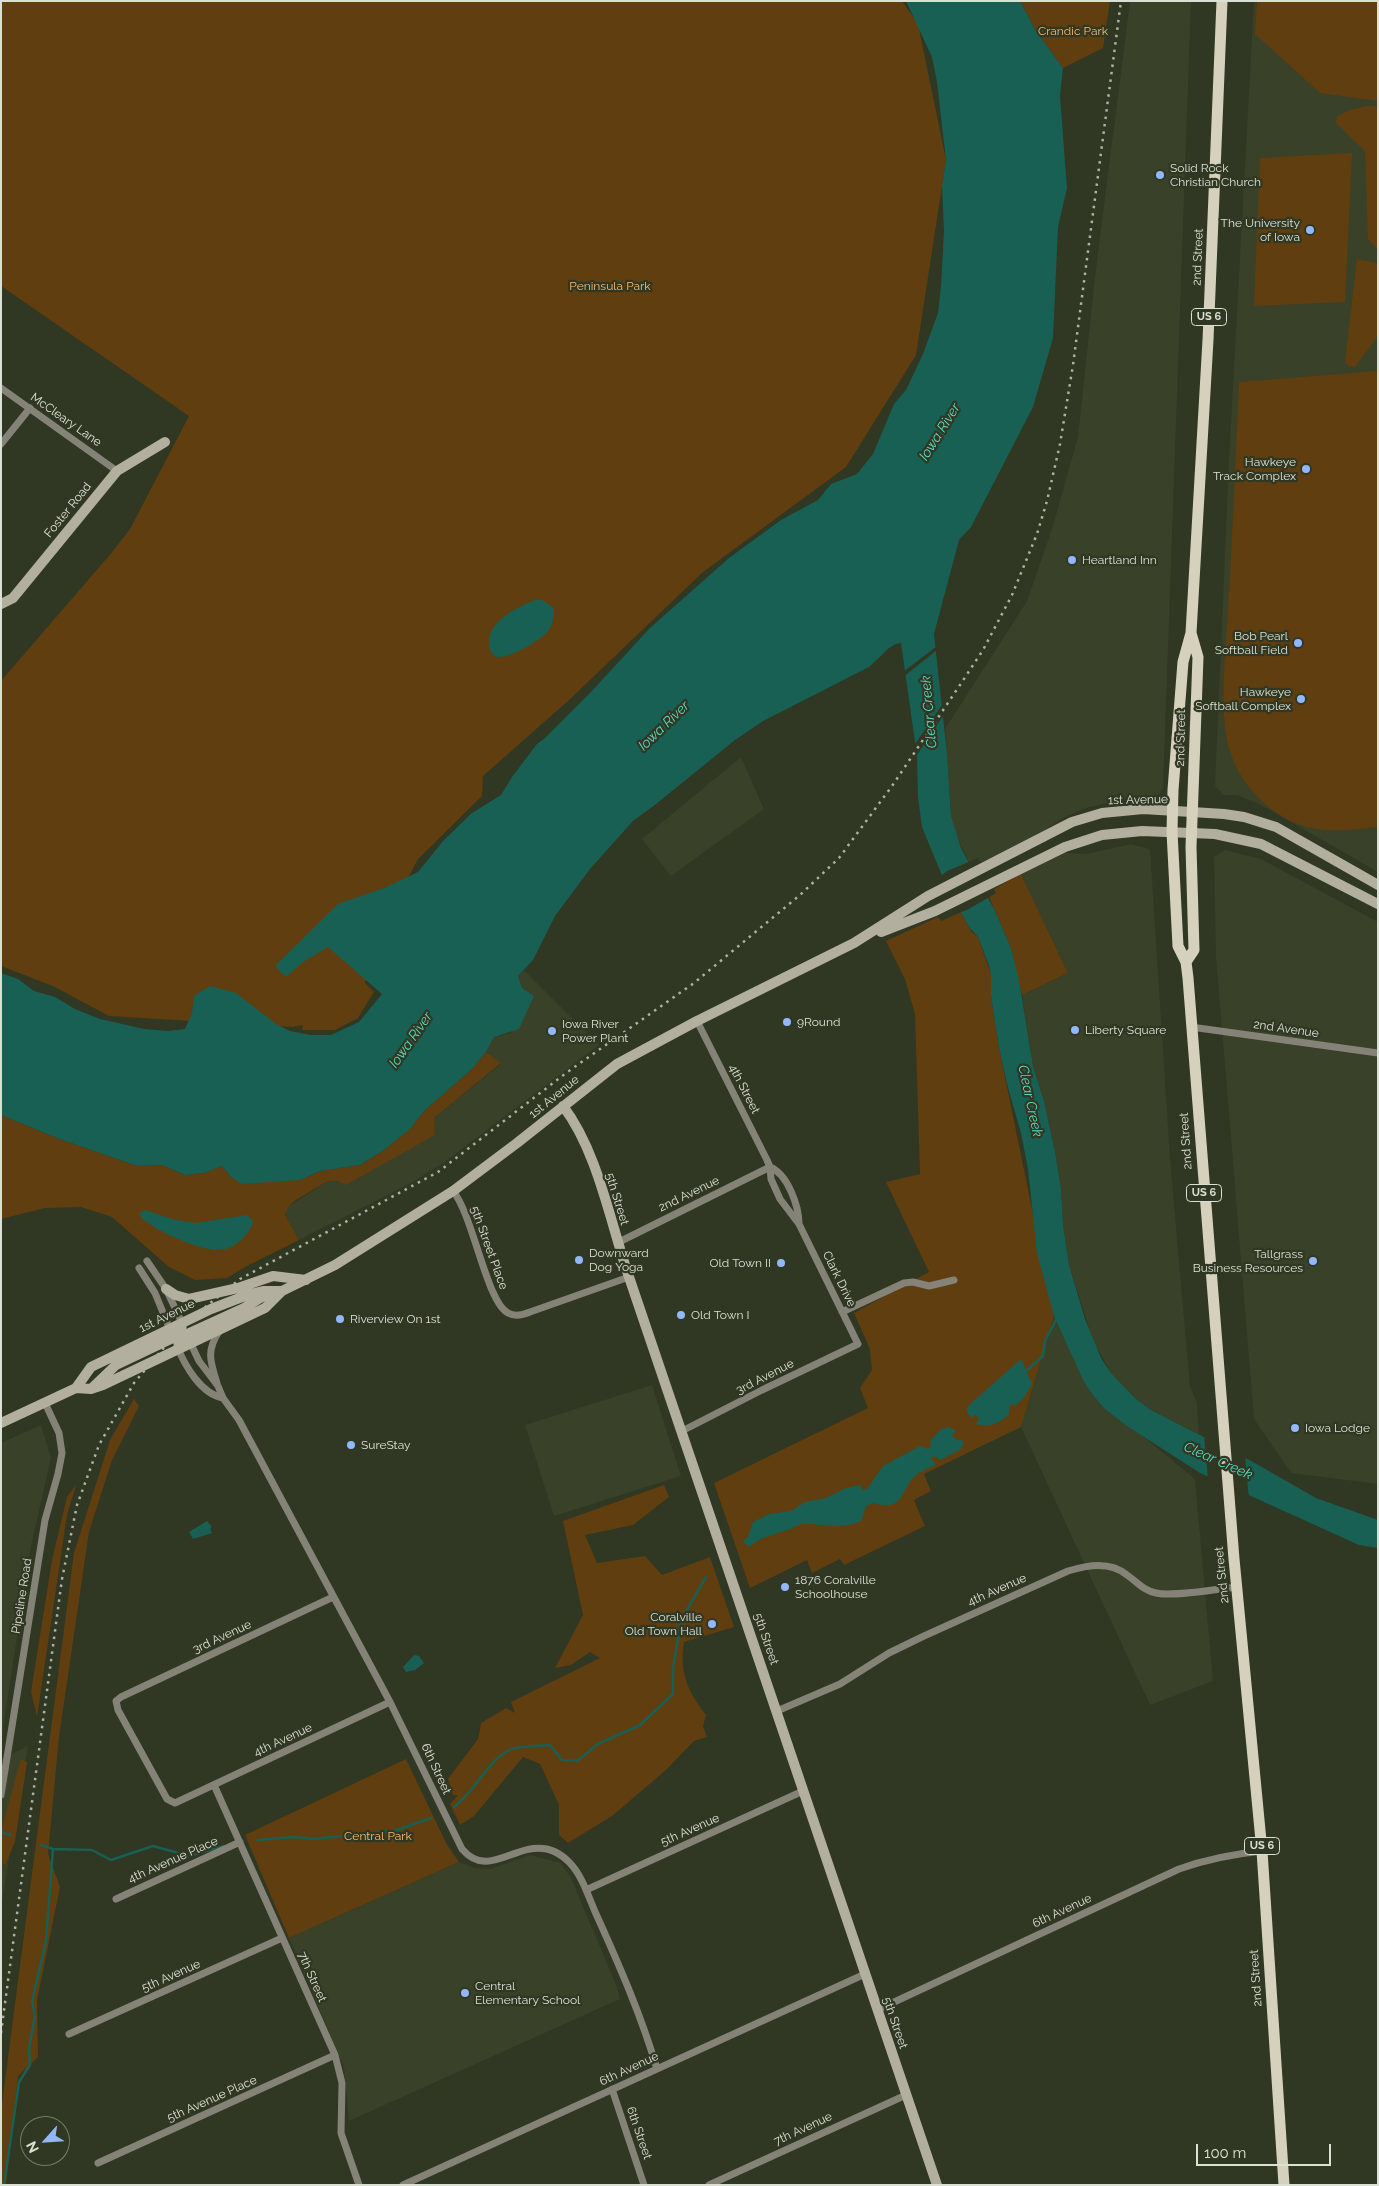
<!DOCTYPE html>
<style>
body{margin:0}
#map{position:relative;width:1379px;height:2186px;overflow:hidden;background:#303723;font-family:Raleway,sans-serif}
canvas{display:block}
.frame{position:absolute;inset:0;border:2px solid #dbe0d4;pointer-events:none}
.north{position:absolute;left:20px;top:2116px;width:50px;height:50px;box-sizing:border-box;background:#303723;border:1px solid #747b6a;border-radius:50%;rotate:244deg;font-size:14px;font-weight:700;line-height:20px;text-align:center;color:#dbe0d4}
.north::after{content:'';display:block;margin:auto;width:18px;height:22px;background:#93b7fd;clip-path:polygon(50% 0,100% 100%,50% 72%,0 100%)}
.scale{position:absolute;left:1196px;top:2144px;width:135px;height:22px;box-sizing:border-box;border:2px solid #dbe0d4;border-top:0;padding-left:6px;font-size:15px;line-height:18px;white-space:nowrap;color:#dbe0d4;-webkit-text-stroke:4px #303723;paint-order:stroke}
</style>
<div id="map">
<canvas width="1379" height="2186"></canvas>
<div class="frame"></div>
<div class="north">N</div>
<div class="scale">100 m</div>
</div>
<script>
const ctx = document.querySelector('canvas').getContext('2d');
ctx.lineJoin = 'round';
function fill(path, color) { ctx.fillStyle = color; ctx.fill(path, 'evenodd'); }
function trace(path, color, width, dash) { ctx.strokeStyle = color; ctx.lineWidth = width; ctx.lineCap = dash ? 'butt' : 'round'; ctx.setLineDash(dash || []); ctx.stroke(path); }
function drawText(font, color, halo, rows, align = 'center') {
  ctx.font = font + ' Raleway,sans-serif'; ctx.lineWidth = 4.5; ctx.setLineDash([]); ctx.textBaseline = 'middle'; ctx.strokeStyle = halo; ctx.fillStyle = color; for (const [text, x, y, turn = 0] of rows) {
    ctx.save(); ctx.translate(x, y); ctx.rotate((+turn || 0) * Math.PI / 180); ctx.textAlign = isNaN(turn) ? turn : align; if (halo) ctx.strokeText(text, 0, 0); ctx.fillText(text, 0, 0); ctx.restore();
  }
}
fill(new Path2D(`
 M1130 1H1191L1163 788 1158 797 1150 801 1123 799 1086 808 1063 818 1042 832 992 858 981 862 978 858 969 862 955 833 951 816 945 729 1027 601 1052 529 1078 437 1095 277Z
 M1254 1H1378V872L1261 805 1237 795H1224L1215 786 1229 459Z
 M741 757 764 809 671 876 642 839Z
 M1131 844 1150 849 1170 1158 1190 1387 1197 1403 1199 1434 1151 1410 1136 1399 1111 1373 1093 1340 1069 1265 1063 1225 1061 1189 1055 1152 1044 1101 1033 1066 1022 995 1068 973 1021 874 1064 853 1087 854Z
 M1225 850 1261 859 1378 922V1484L1291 1473 1254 1419 1216 956 1214 857Z
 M524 970 599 1045 446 1161 411 1183 299 1240 285 1215 289 1206 328 1181H338L433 1124 434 1118 501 1064 486 1052 494 1037 511 1033 522 988 518 976Z
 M1054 1316 1093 1395 1195 1479 1213 1681 1150 1705 1021 1427Z
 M652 1385 681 1476 554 1516 525 1425Z
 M41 1425 51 1458 31 1546 1 1742V1443Z
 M28 1746 3 1895 1 1910V1759Z
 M530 1855 561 1863 571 1878 617 1987 620 1999 349 2121 344 2067 289 1938 459 1862 475 1868 490 1869Z`), '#394128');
fill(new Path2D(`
 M1 1H902L918 24 946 160 916 355 846 467 703 572 568 701 483 776 482 796 418 859 377 937 365 983 374 992 358 1018 335 1030H302L303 1025 293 1027 109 1016 55 987 1 966V681L113 551 130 529 189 416 1 286Z
 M1020 1H1110L1103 48 1063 68 1036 31Z
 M1257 1H1378V101L1320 93 1255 34Z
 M1367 106H1378V250L1368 239 1365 151 1336 123 1337 116 1350 110Z
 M1352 153 1345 302 1254 306 1260 158Z
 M1357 259 1378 263V336L1355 367 1349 366 1345 362Z
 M1378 371V827C1357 829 1338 832 1317 829 1272 822 1232 780 1226 734 1220 690 1227 638 1229 594 1233 523 1236 452 1239 382Z
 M1021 874 1068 973 1022 995 1011 948 989 897 996 893 994 889Z
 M961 912 971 931 978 937 991 974V996L999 1048 1054 1316 1021 1427 924 1474 931 1491 914 1500 925 1526 844 1565 840 1559 812 1573 807 1560 750 1588 714 1483 868 1408 860 1388 872 1370 870 1349 854 1313 929 1272 886 1182 920 1174 915 1014 905 979 886 941 938 917 941 921Z
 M486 1052 501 1063 434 1118 435 1135 346 1185 338 1181H328L296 1200 289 1206 285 1215 299 1240 247 1266 227 1278 195 1280 169 1267 112 1217 81 1207 45 1208 1 1219V1115L57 1138 137 1166 162 1165 185 1175 204 1173 222 1166 231 1177 262 1181 300 1180 320 1171 360 1165 384 1150 410 1129 424 1111 472 1069Z
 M134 1399 139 1406 112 1460 89 1532 59 1737 48 1854 60 1887 37 2000 38 2057 18 2076 6 2185H1V2111L74 1553 110 1440Z
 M76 1485 67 1515 37 1717 31 1692 52 1560 67 1497Z
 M664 1485 669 1497 633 1525 585 1535 597 1563 645 1556 662 1575 710 1557 734 1627 684 1642C679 1672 688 1692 706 1715L703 1726 707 1737 694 1741 666 1770 612 1816 568 1843 559 1835V1805L540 1764 523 1757 474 1816 460 1825 450 1804 458 1795H453L448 1779 478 1739 481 1723 506 1708 515 1713 511 1702 600 1658 590 1652 571 1665 555 1668 583 1615 563 1521Z
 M21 1759 27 1762 15 1842 5 1865 1 1862V1831Z
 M406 1759 446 1843 459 1862 289 1938 245 1835Z`), '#613e0f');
fill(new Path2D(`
 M906 1H1020L1036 31 1063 68 1060 96 1067 188 1058 227 1053 338 1033 407 971 527 959 540 934 634 947 754 951 816 961 848 995 911 1011 948 1019 980 1033 1066 1044 1101 1055 1152 1061 1189 1063 1225 1069 1265 1085 1319 1102 1360 1111 1373 1136 1399 1151 1410 1253 1462 1316 1498 1378 1520V1548L1359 1545 1200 1473 1127 1426 1105 1409 1093 1395 1084 1382 1054 1316 1037 1253 1028 1169 1021 1133 1007 1084 999 1048 991 996V974L988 963 978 937 969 927 945 883 922 827 918 797 917 756 901 643 896 644 889 648 869 667 763 721 735 740 656 804 633 821 590 869 555 916 533 960 518 976 522 988 534 996 519 1029 494 1037 486 1052 472 1069 424 1111 410 1129 384 1150 360 1165 320 1171 300 1180 242 1184 231 1177 222 1166 204 1173 185 1175 162 1165 137 1166 57 1138 1 1115V973L18 979 34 991 55 997 75 1009 100 1019 144 1029 168 1031 185 1029 192 1013 194 996 210 986 236 993 276 1024 290 1031 311 1035H331L359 1022 382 994 328 947 303 962 286 977 275 966 338 904 384 888 418 872 443 841 472 813 501 795 512 777 537 744 545 738 590 693 650 628 729 558 781 520 818 500 831 484 857 474 873 454 894 404 906 390 923 354 938 313 941 286 944 231 942 186 946 160 937 82 932 57Z
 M535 600H542L554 608C554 616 553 623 549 630 543 639 505 662 495 656 490 653 489 647 489 642 489 620 518 607 535 600Z
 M145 1210 175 1220 197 1223 247 1215 253 1221C250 1235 234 1249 220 1250 203 1252 146 1228 139 1214Z
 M1021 1359 1032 1384 1023 1399 1015 1406 1012 1404 1009 1406V1414C998 1424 991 1427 976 1424L979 1419 975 1414 972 1418 967 1413V1407Z
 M949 1427 956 1431 952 1435 958 1441 961 1439 964 1443 960 1450 940 1460 935 1456 931 1458 936 1465C929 1468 921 1471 915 1476 900 1490 905 1512 873 1503L866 1506 861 1521C838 1531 825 1523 803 1524 796 1525 790 1530 784 1531 772 1535 759 1538 749 1547L743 1541 748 1537 753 1522 769 1514 791 1511 805 1502 826 1498 846 1488 861 1485 862 1490 867 1489 883 1466 920 1446 928 1449 931 1446 930 1441 941 1429Z
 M207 1521 212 1527 210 1528 212 1533 193 1539 189 1532Z
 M414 1655 419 1656 424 1663 415 1670 406 1672 403 1667Z`), '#186054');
fill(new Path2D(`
 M937 646V650L903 677 902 673Z
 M944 702 945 713 915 758 913 747Z
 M971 861 991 896 967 910 958 913 940 877 947 871Z
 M1204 1434 1245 1455 1249 1499 1208 1480Z`), '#303723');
trace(new Path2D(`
 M1026 1371 1043 1356 1045 1341 1056 1320
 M454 1807C476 1791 491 1754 515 1748 526 1746 538 1746 550 1745L562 1760 577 1761 598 1744 640 1725 673 1694V1669L681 1620 706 1577
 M1 1832 10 1835
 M258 1840 293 1837 314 1839 397 1830 431 1818
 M41 1845 53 1849 92 1850 111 1860 153 1846 189 1856 224 1846
 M4 2185 19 2082 30 2065 29 2048 35 2016 32 2002 46 1940 53 1849`), '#186054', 2.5);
trace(new Path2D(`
 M1 388 117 471
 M1 444 30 408
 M1191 1027 1378 1053
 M770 1167C788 1174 799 1207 799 1224
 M453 1191C473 1215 487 1303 508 1313 515 1317 523 1315 530 1312L629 1277
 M617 1243 770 1167
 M147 1261 166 1289 183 1325
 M139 1268 155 1293 171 1332
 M842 1312 904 1283 913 1282 929 1286 954 1280
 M189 1340 199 1361 218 1386 223 1398 239 1420 390 1702 462 1849C488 1880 515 1842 547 1849 555 1851 563 1856 569 1862 583 1876 589 1899 597 1916 620 1967 641 2015 657 2069
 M177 1346C185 1366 201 1394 223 1398
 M217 1383C210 1361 206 1350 220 1330
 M682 1431 762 1390 858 1344 799 1224 780 1199 771 1179 770 1167 767 1160 697 1021
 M333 1597 121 1697 116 1701 118 1710 167 1799 175 1803 390 1702
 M777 1711 840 1684 889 1653 924 1636 1068 1571C1088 1565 1110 1561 1127 1575 1137 1582 1144 1591 1156 1593 1175 1597 1216 1589 1237 1587
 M214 1785 335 2055 342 2083 341 2133 359 2185
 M1 1795 45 1520 58 1474 62 1453 59 1433 45 1403
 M586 1890 803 1791
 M116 1899 240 1842
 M877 2010 1179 1869C1207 1859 1233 1854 1262 1851
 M69 2034 282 1938
 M612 2089 644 2185
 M98 2163 335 2055
 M403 2185 865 1974
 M709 2185 906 2095`), '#858378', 7);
trace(new Path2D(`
 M1 604 13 598 117 471 165 442
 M881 932 935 911 1065 847 1102 835 1142 831 1215 834 1261 844 1378 904
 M563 1106C598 1152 610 1222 629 1277L937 2185
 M166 1289 175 1295 189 1299 238 1288 273 1276 306 1280
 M178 1342 185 1335 244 1308 270 1292
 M76 1388 91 1367 211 1309 250 1294 263 1291H282
 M92 1388 116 1365 177 1336 181 1332 182 1323
 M1 1423 76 1388 91 1389 103 1385 265 1308 282 1291 335 1265 453 1191 517 1143 617 1064 697 1021 854 943 928 896 1072 822 1102 813 1143 809 1224 814 1244 817 1276 827 1378 885`), '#b3af9f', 10);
trace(new Path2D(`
 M1222 1 1208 340 1191 633 1183 662 1173 790 1172 832 1178 946 1186 962 1188 978 1234 1559 1262 1851 1284 2185
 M1186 962 1194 950 1191 847 1198 657 1191 633`), '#d6d1bd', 11);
trace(new Path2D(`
 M1 2033 62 1579 77 1505 99 1445 134 1383 183 1325 240 1279 438 1172 566 1073 694 983 800 895 839 858 892 786 960 685 983 650 1012 595 1037 534 1047 501 1060 444 1073 365 1121 1`), '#acb2a4', 2.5, [2.5, 5]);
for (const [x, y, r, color] of [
 [1160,175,5,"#93b7fd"],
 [1310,230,5,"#93b7fd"],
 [1306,469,5,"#93b7fd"],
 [1072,560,5,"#93b7fd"],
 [1298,643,5,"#93b7fd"],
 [1301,699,5,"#93b7fd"],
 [787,1022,5,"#93b7fd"],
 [1075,1030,5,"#93b7fd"],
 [552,1031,5,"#93b7fd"],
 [579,1260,5,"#93b7fd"],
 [1313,1261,5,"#93b7fd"],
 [781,1263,5,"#93b7fd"],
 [681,1315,5,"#93b7fd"],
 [340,1319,5,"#93b7fd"],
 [1295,1428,5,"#93b7fd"],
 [351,1445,5,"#93b7fd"],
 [785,1587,5,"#93b7fd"],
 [712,1624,5,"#93b7fd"],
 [465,1993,5,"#93b7fd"]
]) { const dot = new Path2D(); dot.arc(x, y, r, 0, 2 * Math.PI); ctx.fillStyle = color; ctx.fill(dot); trace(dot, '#303723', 2); }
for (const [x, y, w] of [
 [1209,317,35],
 [1204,1193,35],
 [1262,1846,35]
]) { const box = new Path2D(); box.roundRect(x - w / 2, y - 8.5, w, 17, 4); ctx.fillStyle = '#303723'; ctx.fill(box); trace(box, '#dbe0d4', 1); }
drawText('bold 11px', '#dbe0d4', null, [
 ["US 6",1209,317],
 ["US 6",1204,1193],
 ["US 6",1262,1846]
]);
drawText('12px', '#fbb96e', '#303723', [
 ["Crandic Park",1073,31],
 ["Peninsula Park",610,286],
 ["Central Park",378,1836]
]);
drawText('12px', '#dbe0d4', '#303723', [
 ["Solid Rock",1170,168],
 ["Christian Church",1170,182],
 ["The University",1300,223,"right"],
 ["of Iowa",1300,237,"right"],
 ["Hawkeye",1296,462,"right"],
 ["Track Complex",1296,476,"right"],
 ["Heartland Inn",1082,560],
 ["Bob Pearl",1288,636,"right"],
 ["Softball Field",1288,650,"right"],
 ["Hawkeye",1291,692,"right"],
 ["Softball Complex",1291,706,"right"],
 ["9Round",797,1022],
 ["Iowa River",562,1024],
 ["Power Plant",562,1038],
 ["Liberty Square",1085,1030],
 ["Downward",589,1253],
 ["Dog Yoga",589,1267],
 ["Tallgrass",1303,1254,"right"],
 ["Business Resources",1303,1268,"right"],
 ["Old Town II",771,1263,"right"],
 ["Old Town I",691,1315],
 ["Riverview On 1st",350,1319],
 ["Iowa Lodge",1305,1428],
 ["SureStay",361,1445],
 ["1876 Coralville",795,1580],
 ["Schoolhouse",795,1594],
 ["Coralville",702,1617,"right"],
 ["Old Town Hall",702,1631,"right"],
 ["Central",475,1986],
 ["Elementary School",475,2000]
], 'left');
drawText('12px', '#dbe0d4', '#303723', [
 ["2nd Street",1198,257,-88],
 ["McCleary Lane",66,420,35],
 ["Foster Road",68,510,-51],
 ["2nd Street",1181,738,-89],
 ["1st Avenue",1138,800,-1],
 ["2nd Avenue",1286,1029,8],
 ["4th Street",744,1089,63],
 ["1st Avenue",554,1097,-39],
 ["2nd Street",1186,1141,-94],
 ["2nd Avenue",689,1194,-26],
 ["5th Street",617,1199,73],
 ["5th Street Place",489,1248,70],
 ["Clark Drive",839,1279,64],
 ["1st Avenue",167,1316,-26],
 ["3rd Avenue",765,1377,-27],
 ["2nd Street",1222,1575,-96],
 ["4th Avenue",997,1590,-24],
 ["Pipeline Road",22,1596,-81],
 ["3rd Avenue",222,1637,-25],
 ["5th Street",766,1639,71],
 ["4th Avenue",283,1740,-25],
 ["6th Street",436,1769,65],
 ["5th Avenue",690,1830,-24],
 ["4th Avenue Place",173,1860,-24],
 ["6th Avenue",1062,1911,-25],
 ["5th Avenue",171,1976,-24],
 ["7th Street",312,1977,66],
 ["2nd Street",1256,1978,-94],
 ["5th Street",895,2023,71],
 ["6th Avenue",629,2069,-25],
 ["5th Avenue Place",212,2099,-24],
 ["7th Avenue",803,2129,-25],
 ["6th Street",639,2133,71]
]);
drawText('italic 14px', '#58dac3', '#303723', [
 ["Iowa River",940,432,-58],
 ["Clear Creek",929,712,-95],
 ["Iowa River",664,726,-44],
 ["Iowa River",411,1040,-55],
 ["Clear Creek",1030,1101,78],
 ["Clear Creek",1218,1461,24]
]);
</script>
